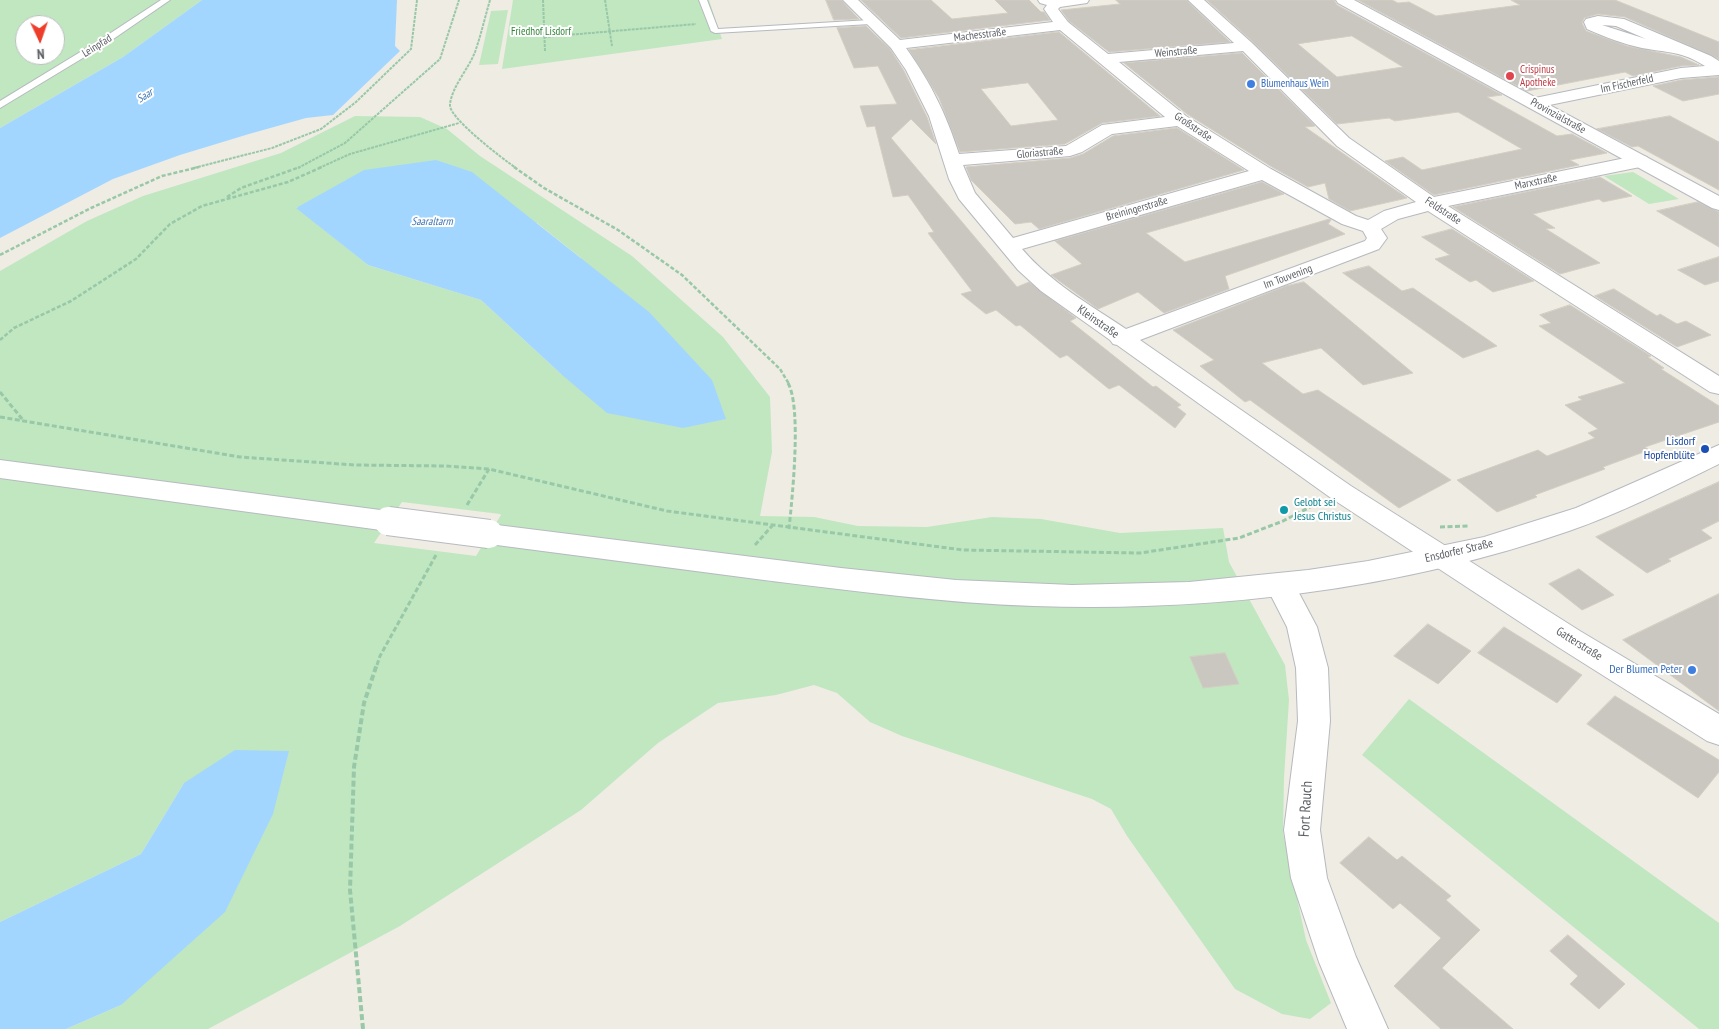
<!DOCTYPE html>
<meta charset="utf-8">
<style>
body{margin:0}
#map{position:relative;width:1719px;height:1029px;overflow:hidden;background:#efece4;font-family:"PT Sans Narrow",sans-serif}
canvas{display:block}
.north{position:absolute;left:15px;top:15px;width:50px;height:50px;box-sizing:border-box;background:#fff;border:1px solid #bebfc1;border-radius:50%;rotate:177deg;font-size:14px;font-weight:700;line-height:20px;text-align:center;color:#5c6065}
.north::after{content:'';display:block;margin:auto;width:18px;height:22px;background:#ed3e2b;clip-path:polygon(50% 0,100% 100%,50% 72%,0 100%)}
</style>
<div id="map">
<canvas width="1719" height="1029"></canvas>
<div class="north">N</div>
</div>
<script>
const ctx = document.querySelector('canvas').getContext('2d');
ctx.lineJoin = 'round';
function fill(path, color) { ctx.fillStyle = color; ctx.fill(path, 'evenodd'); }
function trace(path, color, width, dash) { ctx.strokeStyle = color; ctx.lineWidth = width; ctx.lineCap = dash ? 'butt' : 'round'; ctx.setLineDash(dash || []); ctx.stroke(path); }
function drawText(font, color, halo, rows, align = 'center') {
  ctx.font = font + ' "PT Sans Narrow",sans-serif'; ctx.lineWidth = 4; ctx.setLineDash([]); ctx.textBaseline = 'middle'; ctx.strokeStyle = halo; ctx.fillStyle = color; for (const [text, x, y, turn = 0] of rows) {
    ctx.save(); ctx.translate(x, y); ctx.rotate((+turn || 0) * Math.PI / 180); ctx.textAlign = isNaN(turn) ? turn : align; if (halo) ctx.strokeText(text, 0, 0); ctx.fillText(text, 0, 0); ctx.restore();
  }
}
fill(new Path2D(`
 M0 0H202L123 57 0 128ZM25 25H55V55H25Z
 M513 0H709L722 39 502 69Z
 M508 10 498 64 479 65 491 11Z
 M355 116 420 117 447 129 480 156 632 256 723 337 770 397 772 452 760 516 814 517 858 526 927 527 992 517 1041 519 1120 533 1223 528 1229 562 1285 665 1289 700 1284 778 1283 833 1306 940 1331 1003 1310 1019 1282 1014 1235 989 1127 836 1111 809 1092 799 902 736 870 722 837 693 814 685 776 695 718 703 658 743 581 810 400 926 208 1029H66L121 1005 184 783 141 854 0 922V271L87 221 143 196 281 153ZM296 207 537 223 581 258 561 374 481 300 368 265ZM402 502 500 514 501 515 476 556 374 543Z
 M1633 172 1679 199 1649 204 1604 176Z
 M1409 699 1719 923V1029H1699L1362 755Z`), '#c0e7c0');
fill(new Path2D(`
 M202 0H397L395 46 400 51 333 115 306 118 249 134 180 155 113 179 0 238V128L123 57Z
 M436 160 472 172 649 312 712 380 726 419 683 428 607 413 561 374 481 300 368 265 296 208 364 170Z
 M235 750 289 751 273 814 225 912 121 1005 66 1029H0V922L141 854 184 783Z`), '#a3d6ff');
const building = new Path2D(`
 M826 0H841L859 19 834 20Z
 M861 0H931L952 19 1008 13 995 0H1029L1041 12H1044L1050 20 901 38Z
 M1116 0H1186L1230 42 1109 52 1069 21 1061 10 1120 4Z
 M1207 0H1334L1337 5 1502 95 1487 97 1557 136 1572 134 1607 153 1570 160 1579 165 1434 195 1385 161 1403 157 1422 170 1522 149 1458 112 1395 121 1389 118 1337 124 1253 42ZM1352 36 1403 67 1337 77 1298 44Z
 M1358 0H1392L1398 3 1409 2 1436 16 1520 5 1511 0H1615L1719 42V59L1625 17 1598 14 1584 18 1582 23 1586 31 1627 46 1681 57 1699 65 1681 66 1633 76 1625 72 1527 91Z
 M866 26 890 49 904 71 927 117 936 144 911 119 891 138 1017 287 1029 282 1076 318 1070 321 1153 387 1156 386 1181 405 1177 407 1186 414 1175 428 1119 385 1109 389 1067 355 1060 358 1020 325 1016 326 996 310 986 314 961 294 972 291 928 233 934 232 908 195 893 197 875 126 867 127 860 106 897 104 878 66 854 68 837 28Z
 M1059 32 1160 116 1102 123 1065 144 960 152 939 98 909 50ZM1028 83 1058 120 1011 126 981 89Z
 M1242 53 1315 126 1305 127 1407 198 1350 211 1329 199 1325 183 1308 187 1272 167 1187 114 1124 63Z
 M1719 77V94L1683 101 1653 86 1681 80Z
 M1670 116 1719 142V190L1638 146 1632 147 1597 129Z
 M1177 128 1244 170 1039 229 1031 222 1015 224 971 180 966 167 1070 158 1083 154 1113 136Z
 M1600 177 1632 196 1603 202 1599 199 1533 214 1555 228 1546 229 1600 263 1560 274 1453 207Z
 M1262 182 1284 194 1146 233 1185 262 1329 219 1331 220 1328 224 1345 234 1225 276 1229 289 1164 313 1138 292 1098 309 1051 275 1082 264 1055 241Z
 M1698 202 1719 212V247L1657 211Z
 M1452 229 1534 281 1493 292 1476 280 1470 282 1435 259 1450 255 1422 237Z
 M1719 257V281L1705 285 1678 270Z
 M1369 266 1402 291 1413 288 1497 346 1463 358 1343 273Z
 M1304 282 1413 373 1363 385 1321 348 1262 363 1303 394 1318 390 1451 480 1399 508 1250 400 1245 402 1200 366 1214 360 1173 330 1286 286Z
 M1614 289 1657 316 1660 314 1677 324 1686 321 1711 335 1677 347 1595 296Z
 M1570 305 1651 356 1648 357 1664 368 1661 369 1719 406V422L1645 447 1649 450 1603 467 1605 469 1535 495 1537 497 1497 512 1457 480 1538 450 1547 456 1595 438 1588 433 1598 429 1565 405 1582 400 1578 397 1625 383 1539 326 1551 323 1540 315Z
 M1719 482V521L1701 530 1712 538 1668 559 1671 561 1647 573 1596 537Z
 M1579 569 1614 595 1582 610 1549 584Z
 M1719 594V711L1623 640Z
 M1428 624 1471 651 1438 684 1394 656Z
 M1504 627 1582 675 1557 703 1478 653Z
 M1225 653 1239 684 1203 688 1190 657Z
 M1615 696 1719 760V772L1698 798 1587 724Z
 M1369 837 1397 860 1402 856 1451 896 1446 900 1480 930 1442 968 1513 1029H1441L1394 986 1441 938 1400 903 1393 909 1340 863Z
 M1568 935 1625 984 1599 1009 1570 984 1578 976 1550 951Z`);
fill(building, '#cac7c1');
trace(building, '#d4cec2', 1);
const service = new Path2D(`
 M161 0H170L106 44 0 108V101L100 40Z
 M699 0H707L718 29 870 20 874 22 870 24 715 33 711 31Z`);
const minor = new Path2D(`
 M843 0H858L900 40 1053 22 1044 9 1047 5 1040 3 1038 0H1089L1087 3 1060 7 1058 9 1068 22 1108 54 1234 43 1188 0H1204L1252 43 1349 138 1434 197 1640 155 1647 157 1649 161 1647 165 1640 167 1448 206 1719 376V394L1710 392 1428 211 1398 219 1381 229 1387 238 1379 249 1140 340 1351 486 1580 631 1719 714V745L1707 741 1558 647 1331 498 1117 345 1113 344 1110 340 1041 291 1018 270 959 199 949 179 929 116 906 70 891 48ZM1060 30 1165 117 1102 125 1066 146 959 154C946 114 931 83 906 48ZM1243 51 1337 146 1416 202 1384 211 1368 220 1356 216 1271 169 1186 116 1119 62ZM1177 126 1249 171 1013 238 975 193 963 165 1070 156 1082 152 1112 134ZM1262 180 1342 224 1363 231 1367 238 1365 241 1126 329C1090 305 1050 282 1022 249Z
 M1598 16 1624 19 1711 56 1719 61V75L1681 78 1535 108 1529 107 1526 103 1529 99 1535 98 1681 68 1705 66C1682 51 1668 53 1642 48 1623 44 1605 37 1587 29L1584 22 1586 19ZM1602 25 1616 26 1646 39Z
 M1280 573 1290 576 1317 627 1328 668 1330 721 1320 830 1327 878 1356 957 1388 1029H1347L1319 962 1291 878 1284 830 1298 721 1296 668 1287 627 1265 584 1270 576Z`);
const secondary = new Path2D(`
 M1336 0H1354L1719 196V210L1712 208 1338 3Z
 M1719 445V464C1670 488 1621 513 1569 531 1399 590 1213 612 1034 606 944 603 854 591 764 580 673 568 581 556 489 544L479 541 475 534 479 527 489 524 841 568 956 580 1072 585 1189 582 1308 570 1368 561 1484 537 1576 508Z
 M0 460 388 511 398 514 402 521 398 528 388 531 0 478Z`);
trace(service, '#b6b9be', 2);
trace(minor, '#b6b9be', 2);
trace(secondary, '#b7bac0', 2);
trace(new Path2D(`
 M490 0C485 17 481 35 475 52 469 68 451 88 450 105 449 118 503 159 516 168
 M543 0 545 51
 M605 0 612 46
 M544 37 696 24
 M194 168 272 148 321 129 356 102 411 49 417 0
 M298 168 345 143 440 59 459 0
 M319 168 350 154 459 123`), '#98c8a7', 2, [3, 1]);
trace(new Path2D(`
 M514 167 544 188 618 230 682 275 780 369 789 384
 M227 197 241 188 300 167
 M0 255 91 208 162 176 199 167
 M0 340 14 328 71 301 136 259 170 224 202 206 288 182 322 167`), '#98c8a7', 2.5, [4, 2]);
trace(new Path2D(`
 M788 383C802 408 792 499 789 529
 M0 392 23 420
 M0 417 240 457 355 465 446 466 489 469 667 511 963 550 1140 553 1239 538 1283 521 1318 503
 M467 505 489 469
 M1440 527 1469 526
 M755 545 772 526
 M377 665 380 656 436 555`), '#98c8a7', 3, [5, 2.5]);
trace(new Path2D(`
 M363 1029 350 890 354 767 364 703 377 664`), '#98c8a7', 4, [6, 3]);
fill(service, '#fff');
fill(minor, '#fff');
fill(secondary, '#fff');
const secondaryBridge = new Path2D(`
 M388 521 489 534`);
trace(secondaryBridge, '#b7bac0', 30, []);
trace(secondaryBridge, '#fff', 28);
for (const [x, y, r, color] of [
 [1510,76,5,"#e0444e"],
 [1251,84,5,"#3f7fe0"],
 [1705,449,5,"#1a4fb4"],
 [1284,510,5,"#0f9aa8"],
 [1692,670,5,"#3f7fe0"]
]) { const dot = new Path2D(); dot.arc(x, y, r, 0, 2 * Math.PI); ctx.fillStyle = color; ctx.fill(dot); trace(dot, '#fff', 2); }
drawText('11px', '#328538', '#fff', [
 ["Friedhof Lisdorf",541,32]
]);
drawText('11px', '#5c6065', '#fff', [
 ["Machesstraße",980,35,-7],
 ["Leinpfad",97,46,-32],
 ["Weinstraße",1176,52,-5],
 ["Im Fischerfeld",1627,84,-12],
 ["Provinzialstraße",1558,116,29],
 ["Großstraße",1193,127,34],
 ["Gloriastraße",1040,153,-5],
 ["Marxstraße",1536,182,-12],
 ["Breiningerstraße",1137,209,-16],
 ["Feldstraße",1443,211,33],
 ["Im Touvening",1288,277,-20]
]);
drawText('11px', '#be3a42', '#fff', [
 ["Crispinus",1520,70],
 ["Apotheke",1520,83]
], 'left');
drawText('11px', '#366cbe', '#fff', [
 ["Blumenhaus Wein",1261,84]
], 'left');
drawText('italic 11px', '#3d75b4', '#fff', [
 ["Saar",145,96,-32],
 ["Saaraltarm",432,222]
]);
drawText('12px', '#5c6065', '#fff', [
 ["Kleinstraße",1098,322,35],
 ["Ensdorfer Straße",1459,551,-13],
 ["Gatterstraße",1579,644,32]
]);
drawText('12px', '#164399', '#fff', [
 ["Lisdorf",1695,442],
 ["Hopfenblüte",1695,456]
], 'right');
drawText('12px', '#0d838f', '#fff', [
 ["Gelobt sei",1294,503],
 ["Jesus Christus",1294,517]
], 'left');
drawText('12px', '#366cbe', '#fff', [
 ["Der Blumen Peter",1682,670]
], 'right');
drawText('15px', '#5c6065', '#fff', [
 ["Fort Rauch",1306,809,-87]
]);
</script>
